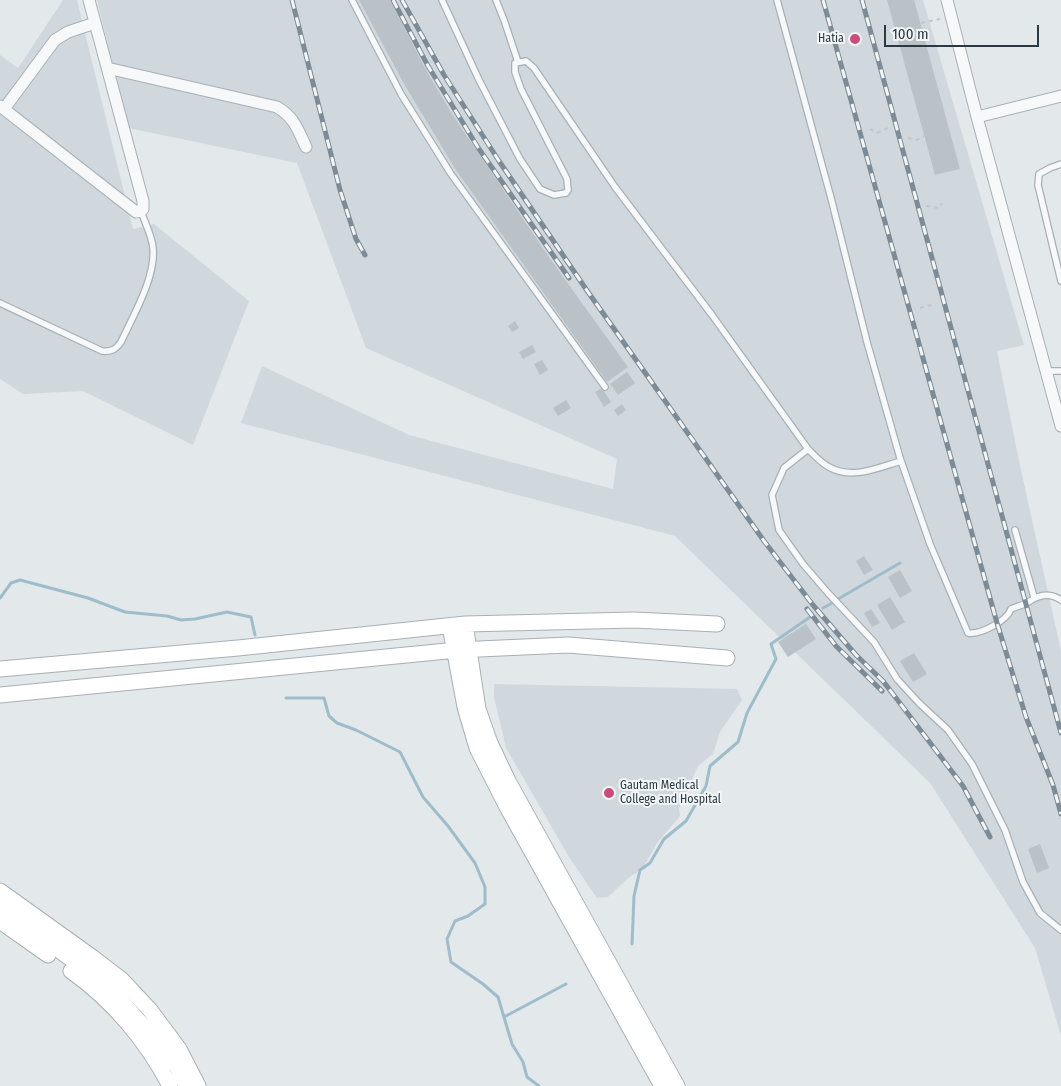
<!DOCTYPE html>
<style>
body{margin:0}
#map{position:relative;width:1061px;height:1086px;overflow:hidden;background:#e3e8eb;font-family:"Fira Sans Condensed",sans-serif}
canvas{display:block}
.scale{position:absolute;left:884px;top:25px;width:155px;height:22px;box-sizing:border-box;border:2px solid #2b3943;border-top:0;padding-left:6px;font-size:15px;line-height:18px;white-space:nowrap;color:#2b3943;-webkit-text-stroke:4px #f3f6f8;paint-order:stroke}
</style>
<div id="map">
<canvas width="1061" height="1086"></canvas>
<div class="scale">100 m</div>
</div>
<script>
const ctx = document.querySelector('canvas').getContext('2d');
ctx.lineJoin = 'round';
function fill(path, color) { ctx.fillStyle = color; ctx.fill(path, 'evenodd'); }
function trace(path, color, width, dash) { ctx.strokeStyle = color; ctx.lineWidth = width; ctx.lineCap = dash ? 'butt' : 'round'; ctx.setLineDash(dash || []); ctx.stroke(path); }
function drawText(font, color, halo, rows, align = 'center') {
  ctx.font = font + ' "Fira Sans Condensed",sans-serif'; ctx.lineWidth = 4; ctx.setLineDash([]); ctx.textBaseline = 'middle'; ctx.strokeStyle = halo; ctx.fillStyle = color; for (const [text, x, y, turn = 0] of rows) {
    ctx.save(); ctx.translate(x, y); ctx.rotate((+turn || 0) * Math.PI / 180); ctx.textAlign = isNaN(turn) ? turn : align; if (halo) ctx.strokeText(text, 0, 0); ctx.fillText(text, 0, 0); ctx.restore();
  }
}
fill(new Path2D(`
 M63 0H77L133 229 154 224 249 301 193 445 83 391 23 394 0 379V55L18 68Z
 M97 0H923L1024 345 997 351 1019 461 1061 651V1036L1035 948 930 783 675 536 241 423 262 366 409 435 613 489 617 459 366 348 297 163 128 128Z
 M494 684 737 689 742 700 720 732 713 754 698 766 679 808 680 816 657 843 643 868 627 879 608 897 597 898 569 857 506 748 494 697Z`), '#d1d8dd');
trace(new Path2D(`
 M0 598 11 583 20 580 88 598 125 612 167 616 181 620 195 619 227 612 251 617 255 635
 M838 599 900 563
 M823 608 832 603
 M286 698H324L329 716 337 723 356 730 400 752 423 797 448 826 475 863 485 887V904L468 916 455 921 447 939 451 962 483 984 498 997 512 1044 523 1062 527 1077 539 1086
 M632 944 634 896 640 870 650 863 664 839 686 821 706 786 710 766 738 742 747 713 776 659 771 644 810 617
 M504 1017 566 984`), '#9ebdcb', 3);
fill(new Path2D(`
 M359 0H390L426 70 452 114 551 260 628 367 607 382 456 170 404 84Z
 M887 0H914L960 169 935 175Z
 M515 321 519 328 512 332 508 326Z
 M532 345 536 352 523 359 519 352Z
 M542 360 548 370 540 375 534 364Z
 M627 372 635 383 618 395 610 384Z
 M602 388 611 402 604 407 595 392Z
 M566 400 571 408 558 416 553 408Z
 M622 404 626 410 618 416 614 410Z
 M864 556 873 570 864 575 856 561Z
 M900 570 912 591 900 598 888 577Z
 M890 597 905 622 892 630 877 605Z
 M871 609 880 623 872 627 864 613Z
 M806 624 816 639 788 657 778 642Z
 M914 653 927 674 913 682 900 661Z
 M1040 844 1049 868 1037 873 1028 849Z`), '#bac2c8');
const lane = new Path2D(`
 M352 0 401 94 451 174 605 387
 M442 0 479 80 520 159 540 189 554 195 566 193 568 190 567 179 521 89 515 72V63L526 61 534 68 615 187 712 315 808 449C814 455 821 463 829 467 852 480 877 468 901 461
 M496 0 504 20 518 62
 M777 0 831 198 867 342 900 458 930 544 968 633C980 635 1007 621 1011 609 1017 606 1025 605 1030 601 1041 594 1050 593 1061 600
 M1061 164 1050 168 1039 174 1038 185 1061 281
 M0 303 102 351C112 352 116 349 121 342 133 316 156 277 153 248 152 236 145 223 141 211
 M1046 371H1061
 M808 449 784 468 772 495 779 530 803 564 828 593 874 642 897 679 919 703 948 730 972 764 1005 830 1023 882 1040 913 1061 930
 M1015 530 1034 597`);
const street = new Path2D(`
 M947 0 977 117 1061 426
 M107 68 277 107C295 118 298 130 306 147
 M0 106 136 212 141 211 143 209V201L89 0
 M4 109 55 40 68 32 95 23
 M977 117 1061 96`);
const secondary = new Path2D(`
 M465 624 478 709 490 743 508 781 677 1086
 M450 626 465 707 477 748 506 805 662 1086
 M0 669 238 648 465 624 634 620 717 624
 M0 695 457 650 568 645 727 658
 M0 891 92 957 122 980 150 1010 179 1049 198 1086
 M0 907 108 986 159 1044 177 1067 185 1083
 M0 921 48 955
 M71 971C112 1000 147 1041 170 1086`);
trace(lane, '#a8b0b5', 8);
trace(street, '#a8b0b5', 13);
trace(secondary, '#a8b0b5', 17);
trace(new Path2D(`
 M921 23 940 19
 M870 129 877 133 888 128
 M908 138 917 140 924 136
 M926 206 939 208 942 203
 M920 308 934 304`), '#c1c6ca', 2, [4, 4]);
trace(lane, '#f6f8f9', 5.5);
trace(street, '#f6f8f9', 11);
trace(secondary, '#fff', 15);
const rail = new Path2D(`
 M292 0 340 190 356 239 365 255
 M393 0 428 66 479 149 569 278
 M402 0 444 75 499 161 588 292 764 541 813 605 856 655 883 681 963 786 990 837
 M823 0 997 623 1026 717 1053 785 1061 814
 M862 0 1061 733
 M807 609 836 646 882 691`);
trace(rail, '#7c8b95', 5);
trace(rail, '#f3f6f8', 3, [9]);
for (const [x, y, r, color] of [
 [855,39,6,"#ce4a7a"],
 [609,793,6,"#ce4a7a"]
]) { const dot = new Path2D(); dot.arc(x, y, r, 0, 2 * Math.PI); ctx.fillStyle = color; ctx.fill(dot); trace(dot, '#f3f6f8', 2); }
drawText('12px', '#2b3943', '#f3f6f8', [
 ["Hatia",844,39],
 ["Gautam Medical",620,786,"left"],
 ["College and Hospital",620,800,"left"]
], 'right');
</script>
